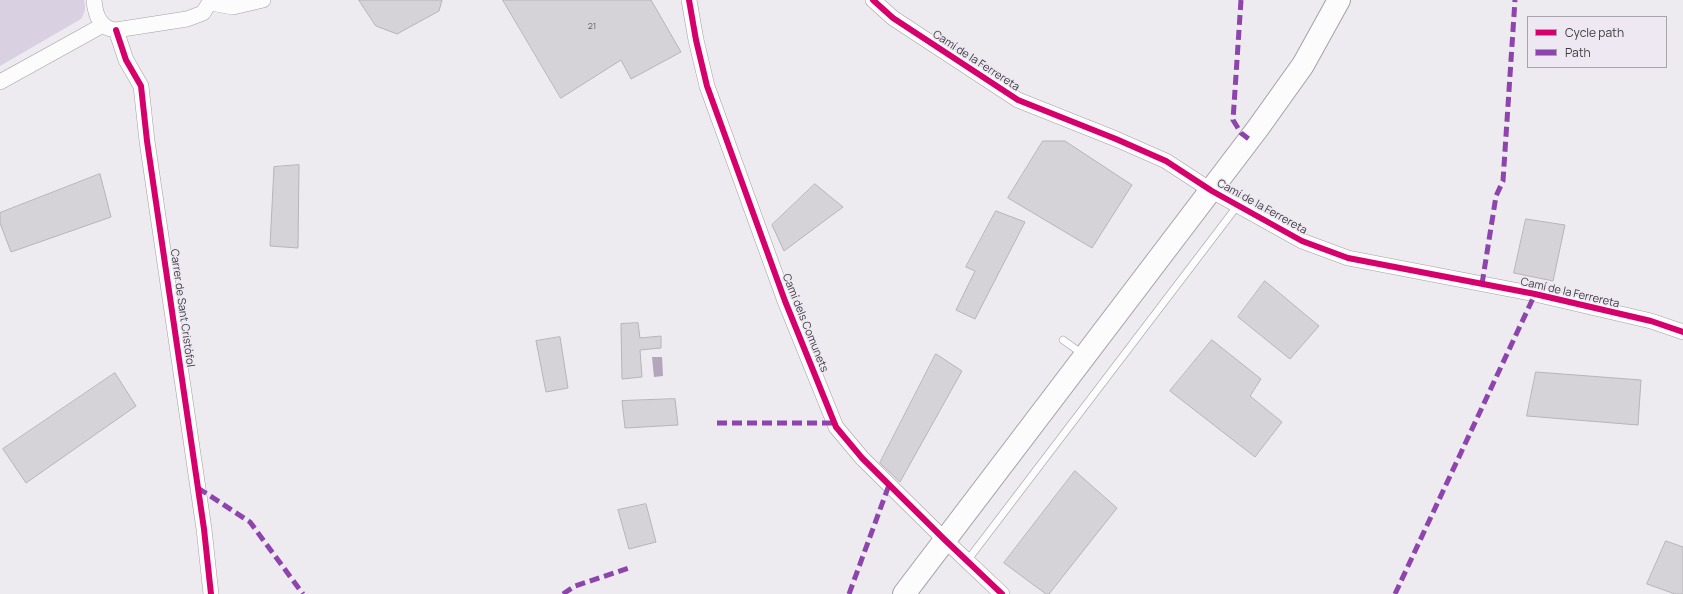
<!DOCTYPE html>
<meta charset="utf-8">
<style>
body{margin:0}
#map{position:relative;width:1683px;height:594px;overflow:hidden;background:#edeaf0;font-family:Manrope,sans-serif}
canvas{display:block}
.legend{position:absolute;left:1527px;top:16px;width:140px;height:52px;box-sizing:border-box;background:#ede8f2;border:1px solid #a7a3aa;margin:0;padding:5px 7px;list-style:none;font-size:12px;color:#3d3b3f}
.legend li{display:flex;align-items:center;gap:8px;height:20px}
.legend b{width:20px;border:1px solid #a7a3aa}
</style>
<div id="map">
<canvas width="1683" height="594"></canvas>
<ul class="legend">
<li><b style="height:5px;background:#d6006c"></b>Cycle path</li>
<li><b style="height:5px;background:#8e44ad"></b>Path</li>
</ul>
</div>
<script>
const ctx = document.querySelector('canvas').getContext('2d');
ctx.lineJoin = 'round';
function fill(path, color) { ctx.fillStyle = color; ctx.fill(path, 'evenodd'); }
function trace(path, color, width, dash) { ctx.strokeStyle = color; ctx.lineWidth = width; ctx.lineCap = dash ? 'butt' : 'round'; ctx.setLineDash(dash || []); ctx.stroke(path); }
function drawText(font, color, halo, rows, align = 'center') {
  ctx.font = font + ' Manrope,sans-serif'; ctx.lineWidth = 3; ctx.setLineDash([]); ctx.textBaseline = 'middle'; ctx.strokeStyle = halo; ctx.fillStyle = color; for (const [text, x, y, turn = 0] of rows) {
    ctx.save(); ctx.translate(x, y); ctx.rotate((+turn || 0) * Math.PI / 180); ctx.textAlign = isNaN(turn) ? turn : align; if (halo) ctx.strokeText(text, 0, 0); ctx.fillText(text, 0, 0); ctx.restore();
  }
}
fill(new Path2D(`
 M0 0H84C86 8 85 12 81 19L0 66Z`), '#d9d0e2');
fill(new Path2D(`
 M652 357H662L663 376 654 377Z`), '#b2a5bc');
const building = new Path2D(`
 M359 0H442L439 11 397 34 376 26Z
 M503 0H651L681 52 631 79 621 60 561 98Z
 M1043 141H1065L1132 185 1092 248 1008 198Z
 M299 165 298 248 270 246 274 167Z
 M100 174 111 217 11 252 0 223V213Z
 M815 184 843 207 784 251 772 225Z
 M996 211 1025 222 975 319 956 310 975 271 966 267Z
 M1526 219 1565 225 1553 281 1514 273Z
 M1265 281 1319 326 1290 359 1238 317Z
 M638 323 640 338 661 336V348L640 350 642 377 622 379 621 324Z
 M560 337 568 388 546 392 536 341Z
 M1212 340 1261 379 1250 396 1282 422 1255 457 1170 391Z
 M936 354 962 371 900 482 880 463Z
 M1536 372 1641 380 1638 425 1527 416Z
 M115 373 136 406 26 483 3 449Z
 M675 399 678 425 625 428 622 401Z
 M1075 471 1117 508 1049 594H1046L1004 563Z
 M646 504 656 542 629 549 618 510Z
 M1666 541 1683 547V594H1675L1647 584Z`);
fill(building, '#d5d3d8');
trace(building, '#b6b4b8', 1);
const service = new Path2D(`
 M1063 340 1084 355
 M967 561 1238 205`);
const minor = new Path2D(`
 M94 0C95 14 100 29 116 30L187 19 203 13 211 0
 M689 0 696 40 707 86 785 301 836 427 862 458 945 540 1002 594
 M873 0 893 18 1018 100 1116 139 1166 161 1212 191 1302 241 1348 258 1535 294 1651 321 1683 332
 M211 3 233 7 263 0
 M116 30 126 60 141 86 147 141 204 529 211 594
 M0 82 103 25`);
const primary = new Path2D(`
 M904 594 1258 128 1303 65 1339 0`);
trace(service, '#a3a1a5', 8);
trace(minor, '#a3a1a5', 16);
trace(primary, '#a3a1a5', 24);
trace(service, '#fcfcfd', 7);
trace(minor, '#fcfcfd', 15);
trace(primary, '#fcfcfd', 22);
trace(new Path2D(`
 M1241 0 1233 120 1241 133 1250 140
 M1482 284 1496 196 1503 181 1515 0
 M717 423H835
 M198 488 250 522 303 594
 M563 594 575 586 629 568
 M849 594 889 485
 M1395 594 1535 294`), '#8e44ad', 5, [10, 5]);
trace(new Path2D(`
 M689 0 696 40 707 86 785 301 836 427 862 458 945 540 1002 594
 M873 0 893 18 1018 100 1116 139 1166 161 1212 191 1302 241 1348 258 1535 294 1651 321 1683 332
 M116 30 126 60 141 86 147 141 204 529 211 594`), '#d6006c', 6);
drawText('9px', '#636165', null, [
 ["21",592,26]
]);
drawText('11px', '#3d3b3f', '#ede8f2', [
 ["Camí de la Ferrereta",976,61,33],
 ["Camí de la Ferrereta",1262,207,29],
 ["Camí de la Ferrereta",1570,293,13],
 ["Carrer de Sant Cristòfol",182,308,82],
 ["Camí dels Comunets",805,323,68]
]);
</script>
